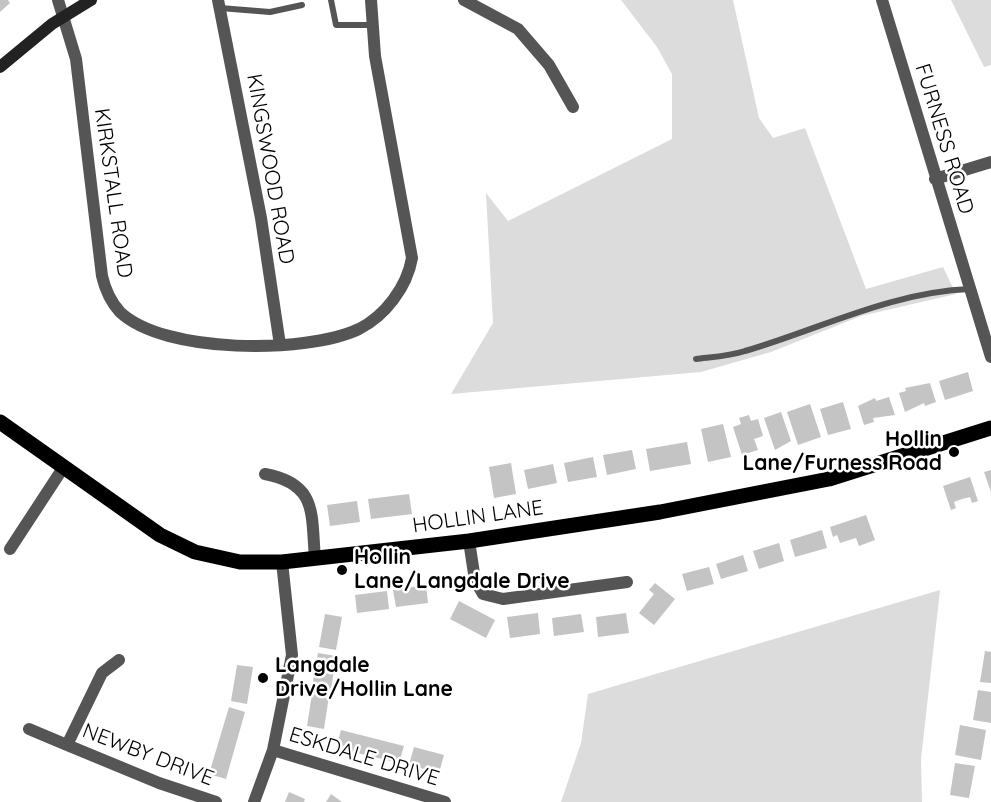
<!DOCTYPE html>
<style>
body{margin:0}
canvas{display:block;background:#fff}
</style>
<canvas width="991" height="802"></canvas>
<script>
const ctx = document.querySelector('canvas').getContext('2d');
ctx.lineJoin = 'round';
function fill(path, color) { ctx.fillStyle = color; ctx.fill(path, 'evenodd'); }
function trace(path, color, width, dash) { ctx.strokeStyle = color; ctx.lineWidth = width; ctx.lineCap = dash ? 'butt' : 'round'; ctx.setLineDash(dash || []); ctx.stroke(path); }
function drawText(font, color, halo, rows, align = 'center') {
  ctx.font = font + ' Quicksand,sans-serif'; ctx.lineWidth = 5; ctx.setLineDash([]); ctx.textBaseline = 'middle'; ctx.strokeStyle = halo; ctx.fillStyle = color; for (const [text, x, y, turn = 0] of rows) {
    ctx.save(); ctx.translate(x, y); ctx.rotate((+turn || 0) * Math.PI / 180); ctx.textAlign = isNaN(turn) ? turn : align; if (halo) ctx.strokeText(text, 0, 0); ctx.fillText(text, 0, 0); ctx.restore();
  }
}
fill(new Path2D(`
 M621 0H733L759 118 773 138 805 128 866 289 943 267 956 294 861 316 771 352 701 372 451 394 493 323 486 193 508 221 672 139V74L657 47Z
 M951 0H991V65L984 67Z
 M940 590 921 759 922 802H561L581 743 588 694Z`), '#dcdcdc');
fill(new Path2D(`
 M0 0H8L10 3 0 12Z
 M968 372 973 391 945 400 939 381Z
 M930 383 936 402 925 406 924 403 905 412 899 393 906 391 905 388Z
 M889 397 895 415 873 418 874 422 864 425 858 406 875 398 876 401Z
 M843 402 851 429 828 435 820 409Z
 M810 404 821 437 798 445 787 412Z
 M781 412 791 441 775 450 764 418Z
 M749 415 751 421 758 419 763 436 754 439 758 450 742 455 733 427 741 424 739 418Z
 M723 424 731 457 708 462 701 429Z
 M687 442 691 464 650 471 646 449Z
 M632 450 636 469 607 475 603 455Z
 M593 457 597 477 568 482 564 463Z
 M511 463 516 494 494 498 489 467Z
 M553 464 557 483 528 489 524 470Z
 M991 470V492L984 472Z
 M970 477 978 501 972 503 970 497 962 499 954 502 956 508 951 510 943 486Z
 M409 494 412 514 371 519 368 499Z
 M357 501 360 522 330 526 327 505Z
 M866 515 875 540 859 546 856 538 840 543 837 535 833 537 830 527Z
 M822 530 827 548 795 557 790 540Z
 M779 543 784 561 759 569 753 551Z
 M743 555 748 571 721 579 716 564Z
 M709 567 714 584 687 591 682 574Z
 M655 583 675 599 654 625 639 613 654 594 649 590Z
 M426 585 428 603 396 607 393 590Z
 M387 591 389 609 357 613 355 595Z
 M459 601 495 620 486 638 450 619Z
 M538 613 540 634 510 638 507 617Z
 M626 613 629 633 598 637 596 617Z
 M325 614 342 617 336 650 319 647Z
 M581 614 584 632 554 636 552 618Z
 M985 651 991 652V683L980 682Z
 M318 653 336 656 331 690 312 687Z
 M237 665 253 667 247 704 231 701Z
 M978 690 991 692V723L973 720Z
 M312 694 329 696 324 729 307 726Z
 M229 707 245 712 226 779 209 774Z
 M960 725 986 730 981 760 955 755Z
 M341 730 404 746 399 763 336 748Z
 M414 747 444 755 439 773 409 765Z
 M955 763 975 766 969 798 950 795Z
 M289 792 305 799 304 802H285Z
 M331 794 342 802H326Z`), '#c4c4c4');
trace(new Path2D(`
 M331 0 336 25H372
 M220 8 270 12 302 5
 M696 359C712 357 730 356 745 351 820 329 891 292 970 289`), '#555', 6);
trace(new Path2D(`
 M58 0 76 59 102 276C105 289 110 301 120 312 164 354 306 354 359 329 385 316 407 287 412 258L375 56 371 0
 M218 0 261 218 280 345
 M464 0 518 29 549 65 573 107
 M882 0 991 357
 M935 179 991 162
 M265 474C318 484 311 514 315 558
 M469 541 475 580 483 594 503 599 627 582
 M10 549 63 468
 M119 660 102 673 67 745 159 783 216 802
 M29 729 67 745
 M273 750 445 802
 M254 802 273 750 292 655 282 562`), '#555', 12);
trace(new Path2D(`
 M0 67 52 24 91 0`), '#222', 12);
trace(new Path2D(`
 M0 422 160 535 195 552 240 562H282L469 541 660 512 829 479 991 428`), '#000', 15);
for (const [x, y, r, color] of [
 [954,452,6,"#000"],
 [342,570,6,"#000"],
 [263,678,6,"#000"]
]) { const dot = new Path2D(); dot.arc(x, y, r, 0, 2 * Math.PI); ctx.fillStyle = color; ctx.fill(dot); trace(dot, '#fff', 2); }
drawText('21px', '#000', '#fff', [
 ["FURNESS ROAD",944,139,73],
 ["KINGSWOOD ROAD",270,169,80],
 ["KIRKSTALL ROAD",113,193,82],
 ["HOLLIN LANE",478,517,-8],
 ["NEWBY DRIVE",148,755,21],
 ["ESKDALE DRIVE",364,757,17]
]);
drawText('bold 21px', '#000', '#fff', [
 ["Hollin",942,440,"right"],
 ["Lane/Furness Road",942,464,"right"],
 ["Hollin",354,558],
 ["Lane/Langdale Drive",354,582],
 ["Langdale",275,666],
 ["Drive/Hollin Lane",275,690]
], 'left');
</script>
